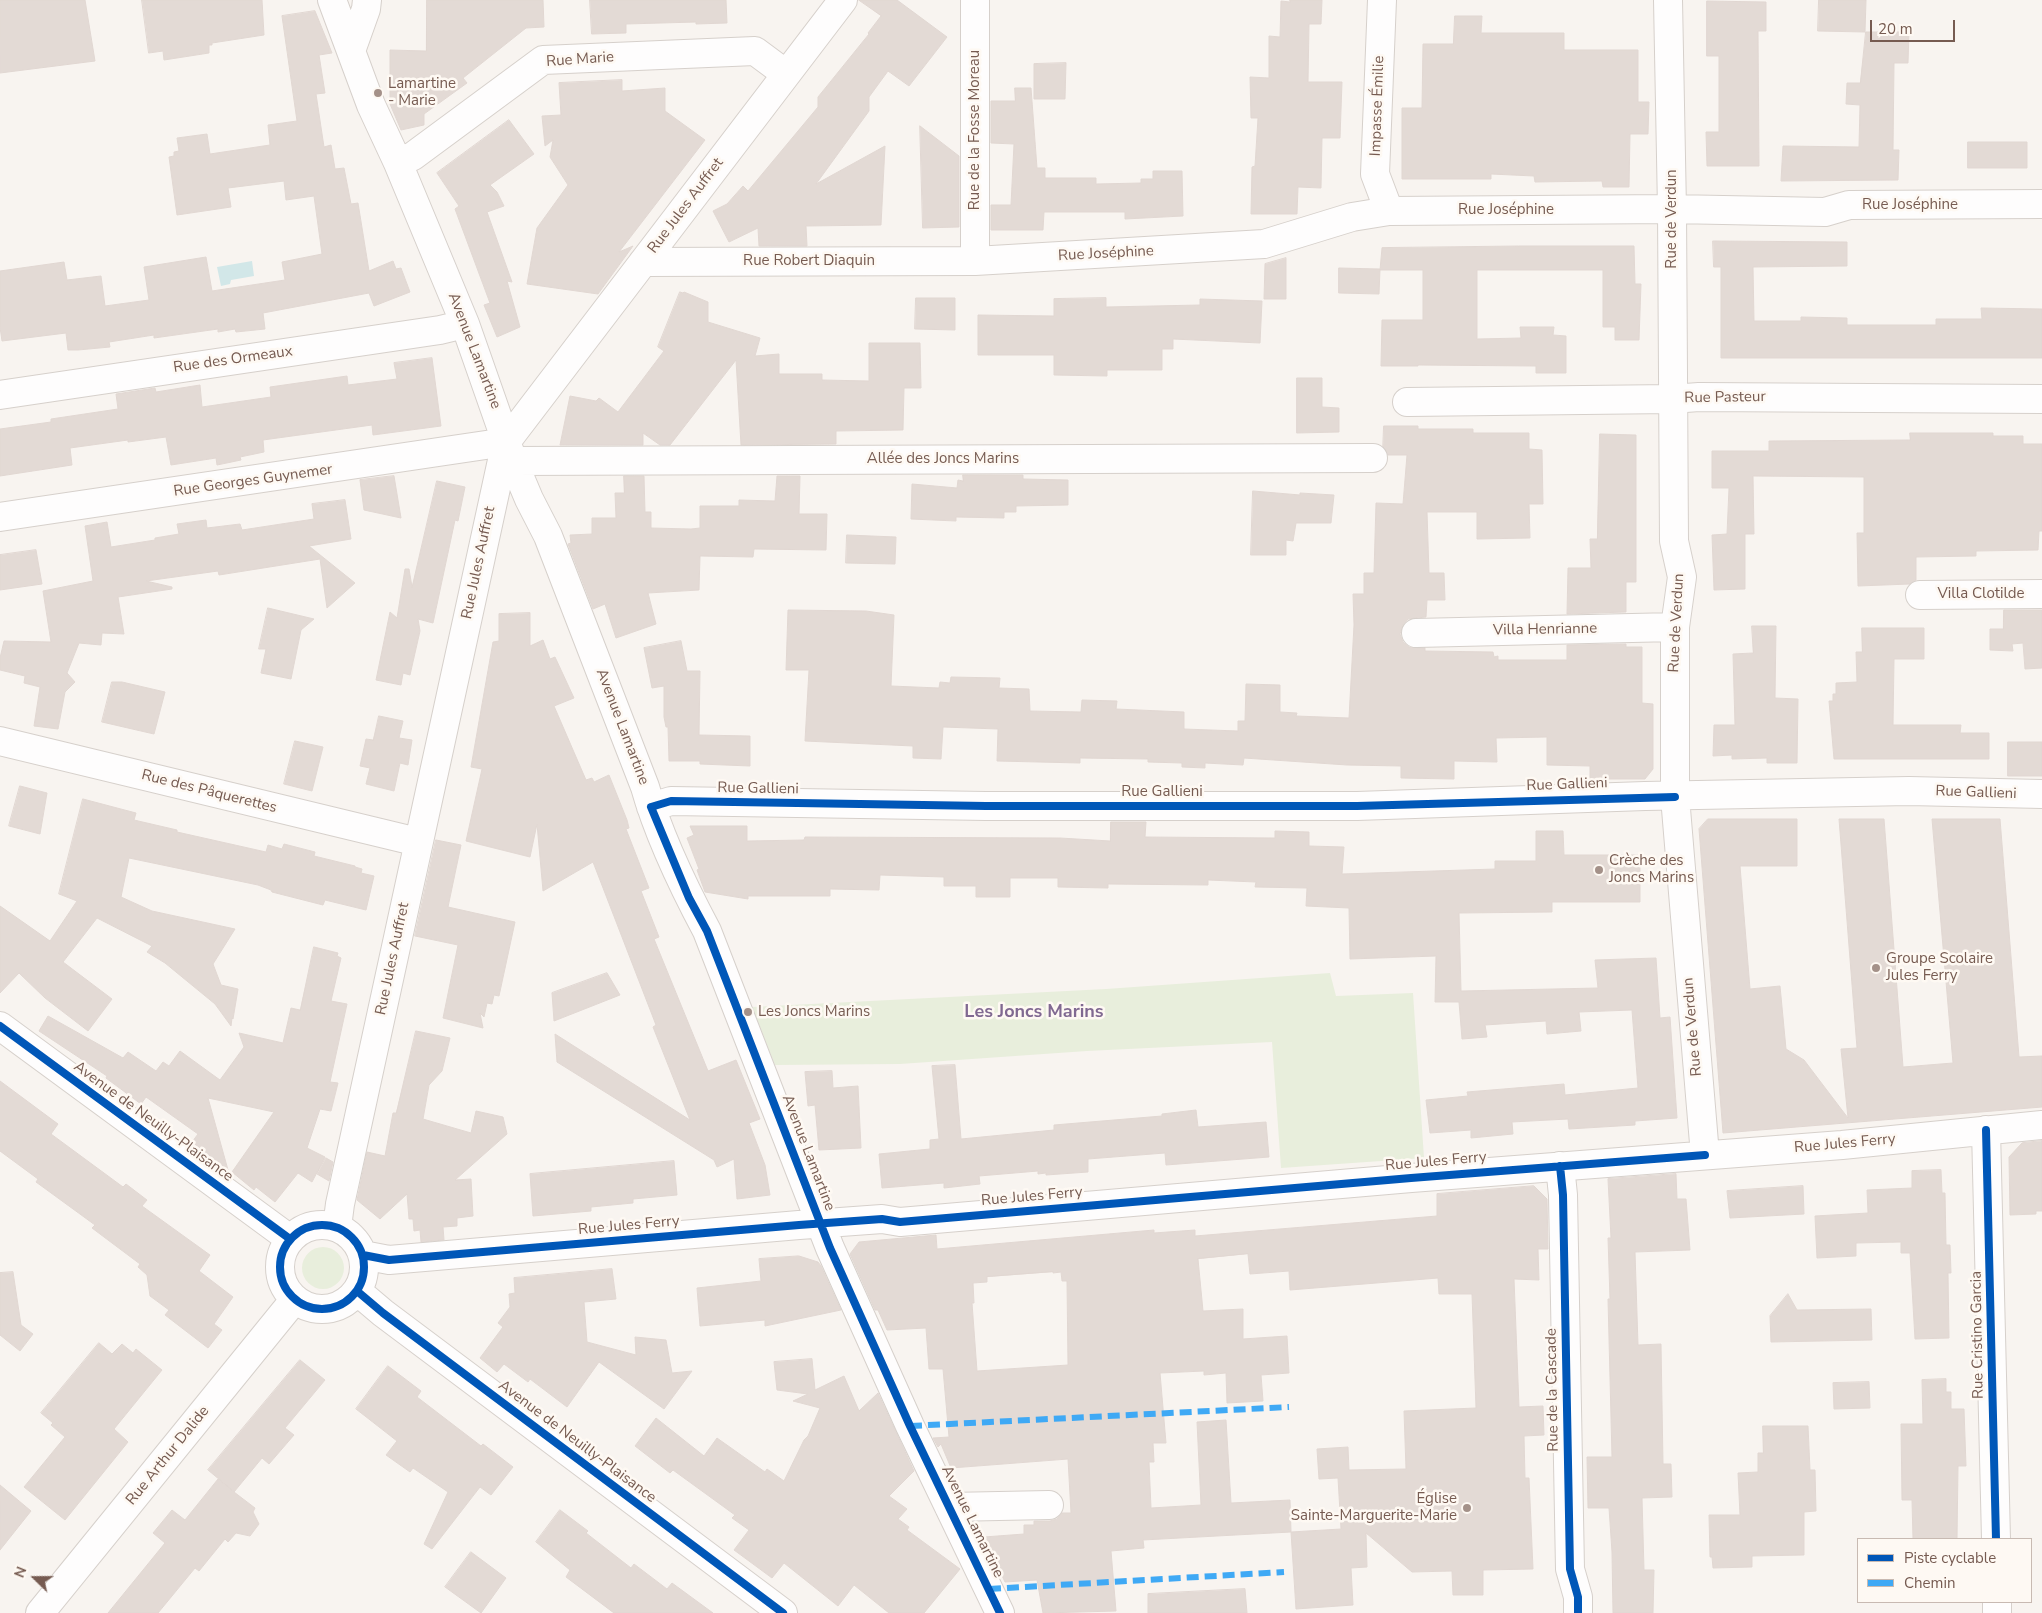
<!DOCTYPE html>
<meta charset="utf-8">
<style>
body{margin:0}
#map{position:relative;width:2042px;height:1613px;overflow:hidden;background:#f8f4f0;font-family:"Nunito Sans",sans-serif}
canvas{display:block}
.legend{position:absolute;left:1857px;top:1538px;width:175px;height:65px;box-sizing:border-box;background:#fef9f3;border:1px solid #c8bab2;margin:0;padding:6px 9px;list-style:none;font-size:15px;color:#765b51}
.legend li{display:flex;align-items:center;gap:10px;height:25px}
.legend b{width:25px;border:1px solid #c8bab2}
.north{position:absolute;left:10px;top:1553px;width:50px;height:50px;-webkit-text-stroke:4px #fef9f3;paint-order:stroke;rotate:292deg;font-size:14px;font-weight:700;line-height:20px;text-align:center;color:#765b51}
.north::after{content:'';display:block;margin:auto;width:18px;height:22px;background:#765b51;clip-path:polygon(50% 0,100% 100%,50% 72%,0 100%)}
.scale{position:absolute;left:1870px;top:20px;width:85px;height:22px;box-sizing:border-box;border:2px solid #765b51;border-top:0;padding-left:6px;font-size:15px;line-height:18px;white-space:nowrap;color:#765b51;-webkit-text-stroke:4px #fef9f3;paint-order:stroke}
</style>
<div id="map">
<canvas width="2042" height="1613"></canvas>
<ul class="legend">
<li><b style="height:6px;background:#0057b8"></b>Piste cyclable</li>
<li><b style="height:6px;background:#3fa9f5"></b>Chemin</li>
</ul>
<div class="north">N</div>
<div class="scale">20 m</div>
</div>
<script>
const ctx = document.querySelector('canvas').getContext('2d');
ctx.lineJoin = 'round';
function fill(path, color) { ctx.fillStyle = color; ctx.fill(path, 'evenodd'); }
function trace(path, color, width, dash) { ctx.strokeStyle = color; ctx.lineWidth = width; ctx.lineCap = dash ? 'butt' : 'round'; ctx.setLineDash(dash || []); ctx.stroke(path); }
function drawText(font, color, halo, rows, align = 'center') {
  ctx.font = font + ' "Nunito Sans",sans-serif'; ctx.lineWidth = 5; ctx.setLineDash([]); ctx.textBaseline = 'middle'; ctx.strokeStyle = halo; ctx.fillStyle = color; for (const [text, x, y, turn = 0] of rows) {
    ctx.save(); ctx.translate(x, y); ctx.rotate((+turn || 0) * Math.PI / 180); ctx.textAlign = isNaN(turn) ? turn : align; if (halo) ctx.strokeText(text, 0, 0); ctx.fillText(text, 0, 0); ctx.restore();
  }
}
fill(new Path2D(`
 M1330 973 1336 996 1413 993 1424 1158 1281 1168 1272 1042 1087 1051 900 1064 775 1065 752 1007 1106 989Z
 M302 1268a21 21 0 1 1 42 0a21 21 0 1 1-42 0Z`), '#e8eedc');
fill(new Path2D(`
 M252 261 254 276 231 280 230 284 221 286 217 267Z`), '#d2e7e8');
const building = new Path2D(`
 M0 0H85L95 61 0 73Z
 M142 0H262L264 35 212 43V45H209V53L164 60 163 51 149 53Z
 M427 0H543L544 27 526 28 463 78 467 83 424 114V125L401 130 390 104V50L426 51Z
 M590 0H726L727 23 696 24V22L626 24V33L592 34Z
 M859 0H897L947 37 909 86 888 71 869 97V111L816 184 885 146 881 225 806 226 807 246H759L758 228 729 242 713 211 727 204 743 186 748 191 818 107V97L869 34 868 33 881 16Z
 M1290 0H1322L1321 24H1309L1308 82H1342L1340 138H1322L1321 188 1298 187 1297 214H1251L1252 167 1255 166 1258 118H1251L1250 77 1269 78V36L1280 37 1281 1 1290 2Z
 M1819 0H1866L1865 32 1818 31Z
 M1707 1 1766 2V31H1758L1759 166H1707L1706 132H1719V56H1707Z
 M315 11 332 53 319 55 325 93 316 94 324 147 331 145 335 169 344 168 351 204 358 203 369 271 393 261 396 269 401 268 410 292 374 306 369 293 263 313 265 329 236 332 235 329 218 332V329L154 338V335L109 342 110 347 78 350H68L66 333 2 341 0 327V271L64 262 67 280 101 276 105 306 149 300 144 267 206 257 212 291 285 280 282 262 322 254 314 196 286 200 284 181 228 188 231 207 177 215 169 157 174 156V152L179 151 177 138 207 134 210 154 270 145 268 125 297 121 282 16Z
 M1455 16H1482L1481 33H1564V50H1638V102H1649L1648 134H1630L1629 187H1603L1602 181 1535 182 1534 176 1491 174V179H1402V108H1422L1423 44H1453Z
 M1866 32H1909L1908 63H1894L1893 150H1899L1898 180 1781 181 1783 146 1859 147 1860 105 1846 104 1847 83H1860Z
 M1066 63 1065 99H1034V64Z
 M622 80V91L665 88V111L705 140 619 252 633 246 598 294 527 284 537 228 568 185 550 157 553 140 545 146 542 116 561 115 559 83Z
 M1015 88H1031L1037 168H1045V178H1096V184L1141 183V179H1153V171H1182L1183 216 1125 219V212H1044L1043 230H991V205H1011L1014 144 991 143V101H1015Z
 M509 120 534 154 490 185 497 192 504 206 487 212 512 282 507 281 520 327 497 337 484 305 490 303 455 209 459 206 437 173Z
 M920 126 959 156V227L923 228Z
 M1968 142H2027V168H1968Z
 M1713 241 1847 242V266L1753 267 1754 321H1801V317L1847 318V325H1936V319H1982L1981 308 2042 309V358H1721V267H1714Z
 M1519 246H1634L1635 284H1641L1639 340H1615V327H1603V270H1477V339L1521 338 1520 327H1554L1553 335 1566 336V373H1536V366L1418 365V366H1381L1382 320H1423V270H1380L1382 248Z
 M1286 258V299H1264L1265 264Z
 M1339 268 1380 269 1379 294 1339 293Z
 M680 292 683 293 684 292 708 302V322L760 338 755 356 779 354V374H822V380L869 381V343H920L921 388H904L903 430 836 431V444L741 445 736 360 670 445H660L643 433V445H560L570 396 596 401 599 398 618 412 664 351 658 347Z
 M916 298H955V330L915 329Z
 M1106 298V307L1200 305V299L1262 301 1260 343 1173 339V349H1162V370H1107V376L1054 375V355H978V315L1054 316V299Z
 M432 358 441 426 373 435 372 425 263 440 264 452 240 457 241 460 217 465 216 458 171 465 166 437 128 442V440L70 448 72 465 0 476V429L51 422V419L118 409 116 394 155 388 156 392 200 385 202 407 271 397 270 387 347 376 348 385 397 379 394 363Z
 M1297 378H1322V407L1339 408V432L1297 433Z
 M1384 426H1418V429H1473V433H1529V449L1542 450 1543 504H1529L1530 538 1477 539V512H1427L1429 573H1444L1445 600H1427L1426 617 1408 619 1403 625 1400 634 1403 642 1409 647 1425 648V651L1493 652 1494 657 1498 656V660H1567V645L1626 644V647H1642V703L1653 704V769L1645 779H1590V766L1547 765V737L1496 738 1497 762 1454 761V779L1401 778V766L1347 765 1244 758 1243 765 1205 763V768L1182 767V763L1148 762V759L1080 758V763L997 761 998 729 943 727 941 759 913 758V746L805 741 809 670H786L788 610 866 611 894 615 891 686 939 688 940 682 950 683 951 677 1000 678 999 688 1029 689 1030 711 1081 712 1082 700 1117 701 1116 709 1184 712V729L1238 731V721H1245L1246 684 1280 685V712L1297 713 1296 716 1349 718 1354 625 1353 594H1364V573H1374L1376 503 1403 504 1407 455H1388L1383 447Z
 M1910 433H1993V436H2023V444H2042V531H2039L2038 550 1976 551V556L1916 557V580L1910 584 1858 586 1857 533H1864V477L1753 476 1754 534H1745V589L1714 590 1712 535 1727 534 1729 488H1712V451H1769V441L1910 440Z
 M1600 434 1636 435V582H1626V612L1567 614 1568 568H1591L1590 539H1597Z
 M963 475H1023V479L1068 480V505L1016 506V512H1004V518L956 517V521L911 519 912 484 957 488 958 480 963 481Z
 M394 476 401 518 364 510 360 480Z
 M624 476H644L645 512H651V528L691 529 700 528V506H739V500L775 501 777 476H800L799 514H827L826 550 754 549 753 557 700 556 699 590 648 593 656 624 616 638 605 604 593 609 568 544 571 543 570 535 592 534V518H616L615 493H624Z
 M437 481 465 487 458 521 455 520 433 623 418 619 420 631 410 675 403 673 401 685 376 680 390 612 397 618 405 569H409L412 587Z
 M1253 491 1300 495V493L1334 495 1331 523H1296L1293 541 1286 540V555H1251Z
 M345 500 351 539 309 546 355 583 327 608 320 559 219 575 218 571 146 581 172 587V589L118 597 124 634 102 633 101 645 79 643 67 673 75 682 65 692 58 729 34 726 40 687 24 683 25 676 0 670V658L4 641 51 642 43 591 93 581 85 526 107 522 111 547 155 540V538L179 534 177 524 206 520 207 528 240 524 242 530 314 519 312 504Z
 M847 535 896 537 895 564 846 563Z
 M36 550 42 584 0 590V555Z
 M268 608 314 619 301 630 291 679 261 673 266 649H259Z
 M2004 610H2042V668L2025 669 2023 643 2012 644 2013 651 1990 650V629H2003Z
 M530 613V646L543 640 550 659 555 657 574 698 554 706 586 780 592 778 594 782 609 775 627 820 629 828 626 829 649 888 641 891 659 937 654 939 708 1071 736 1060 760 1119 749 1123 765 1165 770 1195 737 1199 734 1159 717 1167 714 1160 557 1062 555 1034 690 1120 653 1027 656 1025 593 862 543 891 537 824 530 857 466 841 482 769 471 767 493 642 499 641V614Z
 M1752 626H1776L1775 698 1798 699 1797 763H1767V758L1732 759V755L1713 756 1714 725H1735L1733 654 1753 653Z
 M1862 628H1924V659H1894L1893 725H1961L1960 733H1989V759H1834L1829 701H1833V694H1836V683L1857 682 1856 652H1862Z
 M681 641 687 671H700L699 735 750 736V766L700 764V761H669L668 727H666L664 717V686L652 688 644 648Z
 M112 682H122L165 692 154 734 102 722Z
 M379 716 403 721 399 738 412 740 408 765 400 763 394 791 366 784 370 768 360 766 366 739 373 740Z
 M295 741 323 747 312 791 284 784Z
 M2008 742H2042V776H2008Z
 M20 786 47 793 40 834 9 826Z
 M83 799 136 813 134 820 177 830V832L266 852 268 845 282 849 284 844 315 852 314 856 355 866V867L362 869 361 873 374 876 366 910 325 900 323 905 272 892 271 890 258 885 129 858 121 897 152 911 235 929 213 964 221 985 238 989 233 1019 232 1018 231 1026 215 1004 165 963 147 952 152 946 97 918 63 962 112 999 88 1031 45 998 19 973 0 993V906L50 941 77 901 59 894Z
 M1708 819H1797V866H1740L1750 989 1780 986 1786 1049 1804 1060 1848 1118 1841 1049 1857 1048 1839 819H1884L1903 1067 1953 1063 1932 819H2000L2019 1057 2042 1056V1107L1723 1133 1699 829Z
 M1111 822H1146L1145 837 1275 838V831L1309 832V846L1344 847 1342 874 1495 869V861H1536V831H1563L1564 855H1640V902H1552V912L1459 913 1461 991 1598 988 1595 960 1656 958 1660 1018 1670 1017 1677 1118 1635 1121V1125L1569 1129 1568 1119 1512 1122 1513 1134 1471 1138V1130L1430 1133 1426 1100 1468 1096 1467 1092 1564 1084 1565 1095 1638 1088 1632 1010 1579 1012 1581 1031 1547 1034 1546 1021 1485 1025 1487 1037 1462 1039 1459 1002H1435L1436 956 1350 959 1349 908 1306 906 1307 888 1255 887 1256 882 1208 880V885L1108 884V888L1058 887V878H1010V897H976V886H944V877L880 875 879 890 830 889V896H748V899L705 892 697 870 699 869 687 838 694 835 690 826H747V841L804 840 805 837 1060 838 1110 841Z
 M436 840 461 845 448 907 515 922 499 996 494 995 492 1004 487 1003 484 1017 480 1013 483 1028 443 1018 458 945 415 936Z
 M314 947 338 953 337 956 341 958 331 1001 347 1004 330 1082 338 1083 331 1111 320 1109 307 1148 325 1157 312 1182 298 1173 275 1202 256 1187 254 1190 232 1172 274 1112 208 1098 228 1170 192 1142 198 1134 146 1097 141 1104 106 1078 107 1076 39 1031 48 1016 123 1058 128 1052 156 1071 163 1062 169 1066 180 1051 220 1080 244 1047 239 1033 283 1043 291 1008 300 1010Z
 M607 973 620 995 554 1021 552 993Z
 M416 1031 450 1038 442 1071 429 1085 423 1119 471 1133 476 1111 503 1117 507 1134 455 1180 471 1179 473 1216 457 1218V1226L443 1227 444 1240 421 1242 420 1230 414 1231 413 1219H409L407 1194 380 1219 357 1200 367 1152 385 1156 393 1113H396Z
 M955 1065 961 1139 1054 1130V1125L1162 1116V1114L1196 1110 1198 1127 1266 1122 1269 1157 1166 1165 1165 1153 1088 1159V1172L1046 1175V1173L1038 1174V1171L979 1176 980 1184 944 1188V1183L882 1188 879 1154 930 1149V1140L939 1139 932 1066Z
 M832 1071 833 1088 858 1086 861 1148 819 1150 815 1105 808 1106 805 1072Z
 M0 1081 58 1124 51 1134 123 1187 126 1184 147 1200 142 1206 210 1255 199 1271 233 1297 214 1324 222 1330 208 1348 165 1315 169 1310 150 1296 147 1275 138 1267 140 1264 92 1228 95 1225 36 1182 38 1179 0 1151Z
 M2042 1141V1211H2036V1214L2010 1215 2009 1157 2022 1143Z
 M326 1158 333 1162 329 1181 317 1174Z
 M674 1161 677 1195 633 1199V1203L591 1207V1211L533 1216 530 1174Z
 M1941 1170 1942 1193H1945L1946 1245H1950L1951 1273H1948L1949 1338 1915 1339 1910 1253H1901V1242L1856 1243V1256L1817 1258 1815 1216 1868 1213 1867 1190 1912 1188V1171Z
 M1676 1174 1677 1199H1686L1690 1250 1635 1252 1638 1345 1661 1344 1663 1464H1671L1672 1497 1642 1498 1644 1570H1654L1653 1613H1613L1612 1552 1609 1508H1588L1587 1457H1612L1608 1299H1610L1608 1238H1611L1608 1179Z
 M1534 1186 1547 1199 1548 1249H1538L1539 1280 1514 1279 1519 1407 1543 1406 1544 1435 1524 1436 1525 1478H1529L1533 1569 1483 1570V1595H1453L1452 1571 1412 1572 1366 1533 1367 1567 1351 1568 1353 1605 1296 1609 1291 1532 1143 1540 1144 1548 1111 1551 1116 1611 1043 1613 1037 1580 1005 1582 984 1537 1024 1534V1525H1034V1521H1050L1057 1519 1062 1513H1071L1068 1459 951 1468 941 1444 938 1447 933 1438 949 1437 943 1369H929L926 1328 887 1330 878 1310H875L850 1254 859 1242 936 1235 937 1249 1154 1230V1233L1195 1230V1236L1437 1216V1194ZM1248 1254 1250 1274 1289 1271 1290 1290 1438 1278 1439 1294H1472L1476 1408 1404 1411 1406 1469 1349 1470 1348 1447 1317 1449 1319 1479 1338 1478 1341 1529 1291 1532 1290 1500 1231 1503 1226 1420 1197 1422 1201 1505 1151 1508 1149 1462H1154L1153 1443H1166L1160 1373 1204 1371V1375L1226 1373 1227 1403 1263 1401 1261 1375 1289 1373 1287 1336 1243 1339V1309L1203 1311 1198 1259ZM1053 1272V1273L1061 1272 1062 1281H1067L1068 1365 977 1371 972 1303H974L973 1283 987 1282V1277Z
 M1803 1186 1804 1214 1730 1218 1727 1191Z
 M799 1256 818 1262 821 1266 841 1310 765 1326V1320L700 1326 697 1288 761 1281 759 1259Z
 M612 1269 616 1299 584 1302 587 1342 636 1355 635 1337 666 1340 672 1373 692 1371 664 1409 599 1362 567 1407 530 1379 528 1382 504 1364 497 1372 480 1358 503 1327 498 1323 510 1307 509 1294 515 1293 514 1278Z
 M13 1272 21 1325 33 1334 20 1351 0 1335V1273Z
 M1788 1294 1797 1310 1871 1309 1872 1340 1771 1342 1770 1316Z
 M99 1343 112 1354 122 1344 133 1353 136 1349 162 1370 114 1429 128 1442 65 1520 24 1487 65 1437 51 1425 53 1423 41 1413Z
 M812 1359 815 1390 844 1376 859 1411 878 1393 914 1471 889 1496 907 1509 898 1519 909 1527 907 1530 960 1569 924 1613H889L854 1585 838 1606 784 1563 772 1578 734 1550 749 1530 732 1518 735 1515 673 1470 670 1473 635 1446 656 1418 704 1456 717 1438 765 1472 767 1469 784 1481 804 1440 808 1436 820 1408 793 1401 808 1394 777 1390 774 1362Z
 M300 1360 325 1380 285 1428 294 1435 269 1464 262 1458 234 1492 255 1508 253 1512 259 1524 250 1536 236 1533 228 1542 225 1539 199 1571 195 1568 158 1613H108L165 1543 153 1533 172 1510 185 1520 218 1479 232 1490 208 1470Z
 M388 1366 421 1391 417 1397 481 1446 483 1444 513 1467 491 1495 480 1487 432 1549 424 1544 448 1492 413 1468 410 1472 386 1455 397 1441 356 1409Z
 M1946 1379V1392H1951V1409H1964L1966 1466H1958L1957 1539H1913L1912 1500H1902L1901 1424H1923L1922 1380Z
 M1869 1382 1870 1408 1834 1409 1833 1383Z
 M1763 1426H1808L1810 1470H1815L1816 1511 1804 1512V1555L1752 1556V1567L1713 1568 1712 1557H1710L1709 1515H1740L1738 1473 1758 1472V1453H1763Z
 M0 1485 31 1511 0 1550Z
 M560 1510 588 1531 586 1533 631 1568 634 1564 667 1589 672 1583 713 1613H614L566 1577 570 1570 536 1542Z
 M471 1552 506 1578 481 1613 445 1587Z
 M1245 1589 1247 1613H1148V1594Z`);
fill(building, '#e3dad5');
trace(building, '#e1d7d2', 1);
const minor = new Path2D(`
 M332 0 371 105 398 163 465 324 513 461 529 499 548 536 645 787C659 837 683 886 707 931L830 1248 910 1426 1000 1613
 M1382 0 1375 174 1389 211
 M1668 0 1672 209 1674 541 1682 577 1675 627V797L1705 1155
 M351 51 366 9 367 0
 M398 163 413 156 543 60 755 51 786 74
 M975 261V0
 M643 262 975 261 1264 244 1352 217 1389 211 1672 209 1825 212 1849 205 2042 204
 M0 395 440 330 465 324
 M1407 402 1672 399 1699 397 2042 399
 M513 461 1373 458
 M0 517 506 442
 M1920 595 2042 594
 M1416 633 1675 627
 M0 741 418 842
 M651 807 671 801 986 806H1357L1645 796 1909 791 2042 794
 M0 1026 290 1239
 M1986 1130 1996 1539
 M1560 1166 1563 1195 1570 1569 1578 1597V1613
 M280 1267a42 42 0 1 1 84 0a42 42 0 1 1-84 0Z
 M337 1227 340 1204 506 442 843 0
 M363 1255 389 1260 799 1225 882 1219 900 1222 1411 1178 1842 1145 2042 1125
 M357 1291 383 1313 783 1613
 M949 1507 1049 1505
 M1997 1602V1613
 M40 1613 295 1299`);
trace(minor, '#d6d0cb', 30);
trace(minor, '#fefdfd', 28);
trace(new Path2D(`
 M910 1426 1289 1407
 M989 1589 1284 1572`), '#3fa9f5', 6, [12, 6]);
trace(new Path2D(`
 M0 1026 290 1239
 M1986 1130 1996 1539
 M1560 1166 1563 1195 1570 1569 1578 1597V1613
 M280 1267a42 42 0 1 1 84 0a42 42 0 1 1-84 0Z
 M363 1255 389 1260 799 1225 882 1219 900 1222 1411 1178 1705 1155
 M357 1291 383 1313 783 1613
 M1000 1613 910 1426 830 1248 707 931 689 898 651 807 671 801 986 806H1357L1675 797`), '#0057b8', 8);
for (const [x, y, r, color] of [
 [378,93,5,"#a49189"],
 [1599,870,5,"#a49189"],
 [1876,968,5,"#a49189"],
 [748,1012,5,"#a49189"],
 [1467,1508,5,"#a49189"]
]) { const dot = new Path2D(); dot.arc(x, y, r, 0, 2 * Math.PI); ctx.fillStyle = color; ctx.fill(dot); trace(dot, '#fef9f3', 2); }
drawText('15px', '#765b51', '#fef9f3', [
 ["Rue Marie",580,60,-4],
 ["Impasse Émilie",1378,106,-88],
 ["Rue de la Fosse Moreau",975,130,-90],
 ["Rue Joséphine",1910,205],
 ["Rue Jules Auffret",686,206,-53],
 ["Rue Joséphine",1506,210],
 ["Rue de Verdun",1672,219,-90],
 ["Rue Joséphine",1106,254,-3],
 ["Rue Robert Diaquin",809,261],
 ["Avenue Lamartine",474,351,69],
 ["Rue des Ormeaux",233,360,-8],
 ["Rue Pasteur",1725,398,-1],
 ["Allée des Joncs Marins",943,459],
 ["Rue Georges Guynemer",253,481,-8],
 ["Rue Jules Auffret",479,563,-78],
 ["Villa Clotilde",1981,594],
 ["Rue de Verdun",1677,623,-87],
 ["Villa Henrianne",1545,630,-1],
 ["Avenue Lamartine",622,727,69],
 ["Rue Gallieni",1567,785,-2],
 ["Rue Gallieni",758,789,1],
 ["Rue des Pâquerettes",209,792,14],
 ["Rue Gallieni",1162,792],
 ["Rue Gallieni",1976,793,2],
 ["Rue Jules Auffret",393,959,-78],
 ["Rue de Verdun",1693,1027,-95],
 ["Avenue de Neuilly-Plaisance",153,1122,36],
 ["Rue Jules Ferry",1845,1144,-5],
 ["Avenue Lamartine",808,1153,69],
 ["Rue Jules Ferry",1436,1162,-5],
 ["Rue Jules Ferry",1032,1197,-5],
 ["Rue Jules Ferry",629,1226,-5],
 ["Rue Cristino Garcia",1978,1335,-91],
 ["Rue de la Cascade",1553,1390,-91],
 ["Avenue de Neuilly-Plaisance",577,1442,37],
 ["Rue Arthur Dalide",168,1456,-51],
 ["Avenue Lamartine",972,1522,64]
]);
drawText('15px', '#765b51', '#fef9f3', [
 ["Lamartine",388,84],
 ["- Marie",388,101],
 ["Crèche des",1609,861],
 ["Joncs Marins",1609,878],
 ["Groupe Scolaire",1886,959],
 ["Jules Ferry",1886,976],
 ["Les Joncs Marins",758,1012],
 ["Église",1457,1499,"right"],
 ["Sainte-Marguerite-Marie",1457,1516,"right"]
], 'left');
drawText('bold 18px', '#806991', '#fef9f3', [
 ["Les Joncs Marins",1034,1013]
]);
</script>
